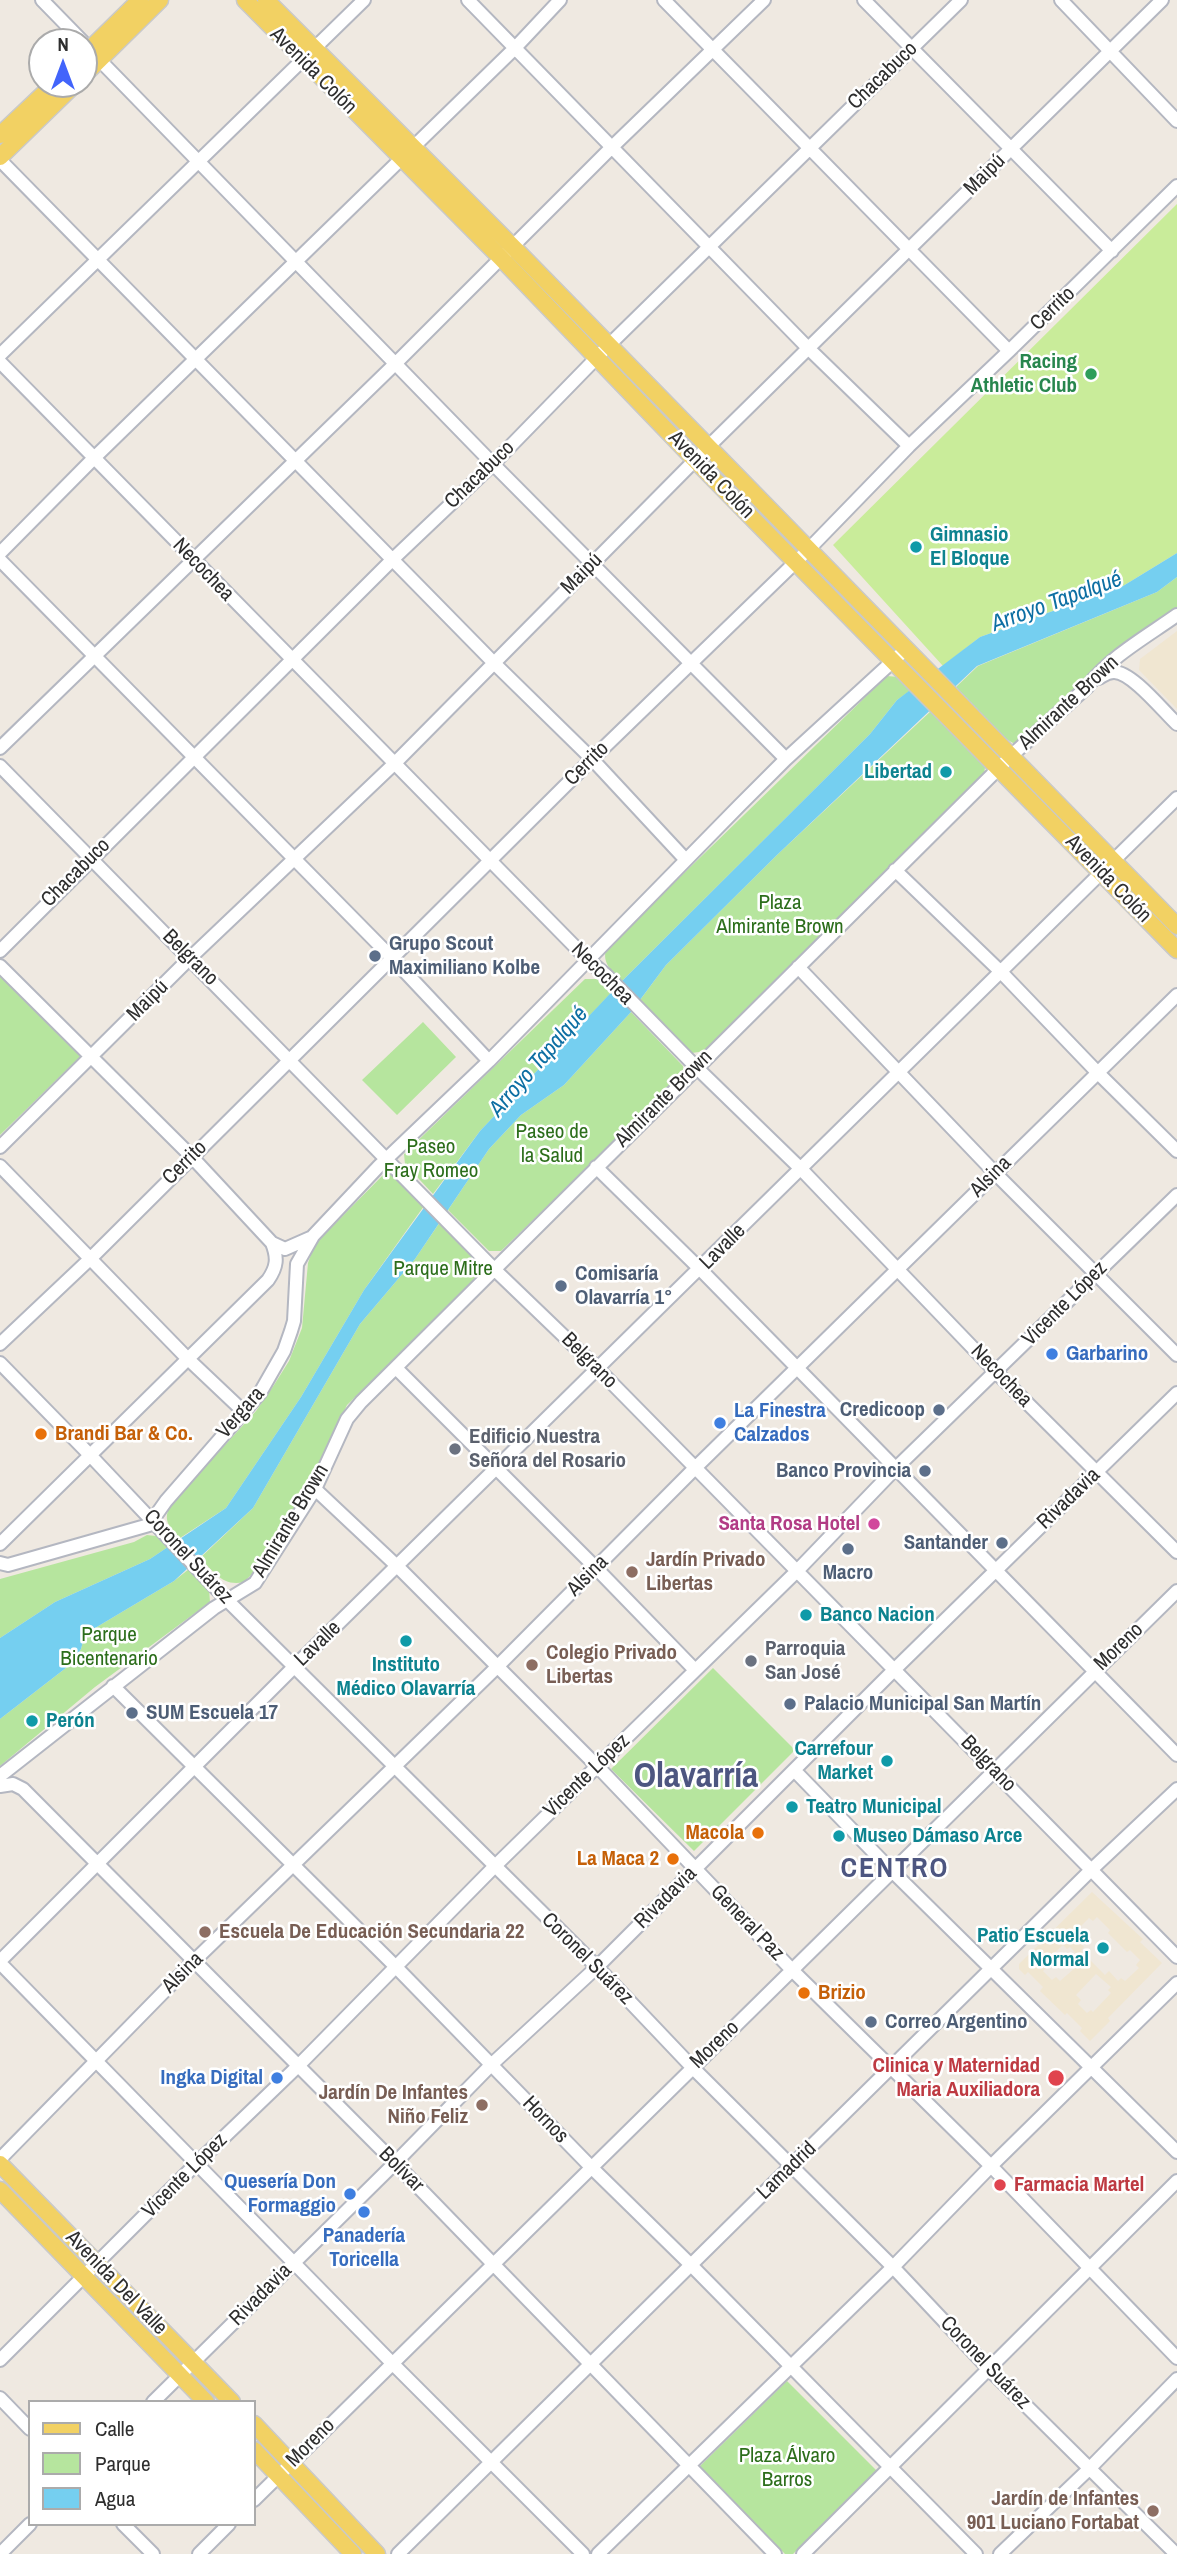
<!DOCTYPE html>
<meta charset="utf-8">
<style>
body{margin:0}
#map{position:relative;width:1177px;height:2554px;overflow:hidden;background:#efe9e1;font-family:"Archivo Narrow",sans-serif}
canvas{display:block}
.legend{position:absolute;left:28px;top:2400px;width:228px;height:126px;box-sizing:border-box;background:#fff;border:2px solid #ababab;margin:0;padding:9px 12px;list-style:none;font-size:21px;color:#2e2e2e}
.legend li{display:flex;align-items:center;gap:14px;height:35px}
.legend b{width:35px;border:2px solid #ababab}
.north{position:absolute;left:28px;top:28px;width:70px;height:70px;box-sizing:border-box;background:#fff;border:2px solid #ababab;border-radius:50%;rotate:0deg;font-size:19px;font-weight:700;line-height:28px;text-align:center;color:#2e2e2e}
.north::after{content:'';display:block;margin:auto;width:24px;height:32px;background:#4264fb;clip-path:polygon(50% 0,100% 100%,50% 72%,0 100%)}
</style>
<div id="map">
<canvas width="1177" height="2554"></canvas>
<ul class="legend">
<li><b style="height:9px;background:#f2d163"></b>Calle</li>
<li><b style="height:19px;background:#b6e59e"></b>Parque</li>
<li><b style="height:19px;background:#75cff0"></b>Agua</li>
</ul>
<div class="north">N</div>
</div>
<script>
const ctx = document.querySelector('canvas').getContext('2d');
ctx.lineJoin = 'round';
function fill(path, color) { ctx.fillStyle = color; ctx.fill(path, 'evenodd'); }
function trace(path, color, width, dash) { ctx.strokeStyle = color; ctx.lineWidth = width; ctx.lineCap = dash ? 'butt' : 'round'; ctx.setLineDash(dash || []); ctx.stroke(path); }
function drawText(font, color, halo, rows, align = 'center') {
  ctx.font = font + ' "Archivo Narrow",sans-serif'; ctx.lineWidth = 5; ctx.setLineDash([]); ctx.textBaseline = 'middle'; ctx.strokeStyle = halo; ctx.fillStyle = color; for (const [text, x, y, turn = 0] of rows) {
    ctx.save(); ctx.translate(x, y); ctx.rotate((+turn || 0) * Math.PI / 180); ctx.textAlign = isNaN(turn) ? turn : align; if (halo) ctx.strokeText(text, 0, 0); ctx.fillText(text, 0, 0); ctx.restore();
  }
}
fill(new Path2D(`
 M1177 631V709L1139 670 1140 659Z
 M1092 1892 1143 1939 1140 1942 1162 1963 1108 2018 1110 2021 1090 2041 1080 2031 1082 2028 1067 2013 1065 2015 1040 1991 1043 1987 1028 1972 1025 1975 1019 1969V1964ZM1097 1917 1110 1930 1108 1933 1127 1952 1130 1950 1140 1960 1136 1965 1139 1968 1125 1981 1121 1978 1118 1981 1109 1971 1105 1975 1081 1951 1084 1947 1076 1938 1078 1935 1075 1932 1089 1918 1093 1921ZM1063 1945 1067 1949 1070 1947 1083 1961 1060 1981 1056 1977 1052 1980 1043 1971 1047 1967 1043 1963ZM1096 1974 1111 1987 1108 1990 1111 1993 1093 2012 1091 2010 1087 2013 1078 2004 1081 2000 1076 1995Z`), '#f0e6d1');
fill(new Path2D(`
 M1177 577V608L1081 686 1019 742 1013 743 1006 739 956 687 978 666 1157 592Z
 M887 676 899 677 911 690 897 700 870 734 622 981C612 971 602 964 606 949Z
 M931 711 985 767 984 776 705 1051 692 1053 640 1000 666 965 778 854Z
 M0 974 81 1056 0 1135Z
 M585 979H597L611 993 480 1131 433 1194 405 1164 404 1154Z
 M631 1012 683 1066 684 1074 501 1251H489L448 1210 489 1149 521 1115 564 1085Z
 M423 1022 456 1057 397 1115 362 1080Z
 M385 1173 393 1174 424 1206 364 1290 301 1397 226 1508 180 1538C169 1527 162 1520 171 1504L256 1411 274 1385 289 1361 302 1328 308 1263 314 1245Z
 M440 1222 479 1265 478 1278 347 1405 312 1479 258 1568 244 1582C223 1587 214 1572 200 1558L253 1508 360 1324 415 1259Z
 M147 1535 156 1536 168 1547 150 1559 55 1602 0 1638V1579L134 1542Z
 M189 1569 209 1589 210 1602 95 1687 0 1766V1719L71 1664 81 1649 85 1634 174 1581Z
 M713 1668 795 1750 694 1851 611 1769Z
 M787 2381 877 2471 793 2554H785L699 2467Z`), '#b6e59e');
fill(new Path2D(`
 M1177 204V553L1123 586 980 637 943 666 833 545Z`), '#c9ec9a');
fill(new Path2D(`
 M1177 553V577L1157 592 977 666 778 854 666 965 631 1012 564 1085 521 1115 489 1149 415 1259 360 1324 253 1508 174 1581 85 1634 81 1649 71 1664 0 1719V1638L55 1602 150 1559 226 1508 301 1397 364 1290 480 1131 622 981 870 734 897 700 980 637 1123 586Z`), '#75cff0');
const minor = new Path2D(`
 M42 0 83 42
 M468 0 808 348 909 446
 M664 0 1009 351
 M864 0 1112 251
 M1061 0 1177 121
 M84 44 493 464 786 759
 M0 160 493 662 592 759 685 859
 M0 355 364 0
 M0 362 588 960 606 975 696 1067 801 1169 996 1372 1177 1552
 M0 553 95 457 514 49 560 0
 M0 560 393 959 489 1061
 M1099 678C1104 675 1107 672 1114 672 1132 672 1163 711 1177 724
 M0 748 396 363 611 148 764 0
 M0 766 494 1269 598 1369 1177 1957
 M895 870 1001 972 1097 1072 1177 1151
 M0 951 393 559 493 464 608 346 961 0
 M0 966 191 1156 272 1243C278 1258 277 1267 268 1280L0 1544
 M798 967 995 1173 1177 1355
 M0 1147 190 958 395 763 707 448 1162 0
 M0 1166 187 1358 243 1411
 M596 1167 700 1269 1177 1755
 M272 1243 285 1249 310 1238
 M0 1344 91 1258 592 759 808 550 909 446 1009 351 1177 186
 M0 1363 89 1454 228 1601 597 1967 692 2067 893 2267 989 2369 1176 2554
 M396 1368 596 1568 695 1670
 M315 1489 398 1567 598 1767 792 1970 991 2166 1177 2358
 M0 1563 8 1565 149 1525 166 1501 260 1393 284 1351 291 1331 294 1321 297 1264 313 1236 379 1166 489 1061 739 806 786 759 905 650
 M113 1686 395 1966 591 2167 691 2265 976 2554
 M795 1771 891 1870 1177 2152
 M0 1776 214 1608 255 1583 315 1489 347 1419 361 1402 1011 756 1087 687C1111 656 1146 637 1177 615
 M0 1786 13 1784 23 1789 395 2163 775 2554
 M0 1961 295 1666 1177 798
 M0 1963 392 2363 583 2554
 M0 2159 194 1961 497 1667 695 1468 1177 995
 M0 2360 197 2163 297 2067 495 1866 797 1571 896 1468 1177 1195
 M0 2398 30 2429
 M153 2402 395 2163 491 2065 597 1967 895 1669 1177 1393
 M254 2500 1177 1591
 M123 2524 153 2554
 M0 2554 30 2524
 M199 2554 229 2524
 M398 2554 1090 1871 1177 1789
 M598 2554 893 2267 991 2166 1177 1983
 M803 2554 1177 2181
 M1000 2554 1089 2469 1177 2379`);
const major = new Path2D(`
 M245 0 501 258 695 460 1177 950
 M266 0 513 247 1177 926
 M84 55 140 0
 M84 75 160 0
 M0 135 54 84
 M0 157 75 84
 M0 2164 232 2402
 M0 2190 206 2402
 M254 2424 377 2554
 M254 2450 353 2554`);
trace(minor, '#b4b7c1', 16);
trace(major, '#c9c9c9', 19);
trace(minor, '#fff', 12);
trace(major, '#f2d163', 16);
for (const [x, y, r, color] of [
 [1091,374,7,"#2e9e5b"],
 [916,547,7,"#0f9aa8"],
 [946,772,7,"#0f9aa8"],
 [375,956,7,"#5c6f8a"],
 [561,1286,7,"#5c6f8a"],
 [1052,1354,7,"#3f7fe0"],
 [939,1410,7,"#5c6f8a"],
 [720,1423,7,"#3f7fe0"],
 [41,1434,7,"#e8710a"],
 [455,1449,7,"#6b7280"],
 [925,1471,7,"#5c6f8a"],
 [874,1524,7,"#d1479c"],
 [1002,1543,7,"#5c6f8a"],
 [848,1549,7,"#5c6f8a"],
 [632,1572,7,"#8d6e63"],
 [806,1615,7,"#0f9aa8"],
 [406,1641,7,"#0f9aa8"],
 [751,1661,7,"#6b7280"],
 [532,1665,7,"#8d6e63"],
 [790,1704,7,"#5c6f8a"],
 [132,1713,7,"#5c6f8a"],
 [32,1721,7,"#0f9aa8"],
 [887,1761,7,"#0f9aa8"],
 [792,1807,7,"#0f9aa8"],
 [758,1833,7,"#e8710a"],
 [839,1836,7,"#0f9aa8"],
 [673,1859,7,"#e8710a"],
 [205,1932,7,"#8d6e63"],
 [1103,1948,7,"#0f9aa8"],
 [804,1993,7,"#e8710a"],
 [871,2022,7,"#5c6f8a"],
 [277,2078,7,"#3f7fe0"],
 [1056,2078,9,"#e0444e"],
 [482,2105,7,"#8d6e63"],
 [1000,2185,7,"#e0444e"],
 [350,2194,7,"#3f7fe0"],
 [364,2212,7,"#3f7fe0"],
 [1153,2511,7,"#8d6e63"]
]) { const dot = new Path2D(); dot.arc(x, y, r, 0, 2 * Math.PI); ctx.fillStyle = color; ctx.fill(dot); trace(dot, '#fff', 2.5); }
drawText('21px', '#2e2e2e', '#fff', [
 ["Avenida Colón",313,71,45],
 ["Chacabuco",883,76,-44],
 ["Maipú",985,175,-45],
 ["Cerrito",1053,309,-44],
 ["Chacabuco",480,475,-44],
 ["Avenida Colón",711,475,46],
 ["Necochea",203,570,46],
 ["Maipú",582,574,-45],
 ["Almirante Brown",1069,703,-43],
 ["Cerrito",587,764,-45],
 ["Chacabuco",76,873,-45],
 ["Avenida Colón",1108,879,46],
 ["Belgrano",190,958,45],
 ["Necochea",602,974,45],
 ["Maipú",148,1001,-45],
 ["Almirante Brown",664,1099,-45],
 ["Cerrito",185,1163,-45],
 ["Alsina",991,1177,-45],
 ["Lavalle",723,1247,-45],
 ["Vicente López",1065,1304,-45],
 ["Belgrano",589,1361,45],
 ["Necochea",1001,1376,46],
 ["Vergara",241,1413,-49],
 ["Rivadavia",1069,1499,-44],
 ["Almirante Brown",291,1521,-59],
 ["Coronel Suárez",188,1557,47],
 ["Alsina",588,1576,-45],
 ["Lavalle",318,1644,-44],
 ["Moreno",1119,1647,-44],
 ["Belgrano",988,1764,46],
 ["Vicente López",587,1776,-44],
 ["Rivadavia",666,1898,-45],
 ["General Paz",747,1923,46],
 ["Coronel Suárez",587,1959,45],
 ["Alsina",183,1973,-45],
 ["Moreno",715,2045,-44],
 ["Hornos",545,2120,46],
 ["Bolívar",401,2170,45],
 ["Lamadrid",787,2171,-44],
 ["Vicente López",185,2176,-45],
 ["Avenida Del Valle",116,2283,46],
 ["Rivadavia",261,2295,-45],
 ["Coronel Suárez",985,2363,46],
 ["Moreno",311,2443,-45]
]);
drawText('bold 21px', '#27864d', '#fff', [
 ["Racing",1077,362],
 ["Athletic Club",1077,386]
], 'right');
drawText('bold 21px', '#0d838f', '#fff', [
 ["Gimnasio",930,535],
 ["El Bloque",930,559],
 ["Libertad",932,772,"right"],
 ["Banco Nacion",820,1615],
 ["Instituto",406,1665,"center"],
 ["Médico Olavarría",406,1689,"center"],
 ["Perón",46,1721],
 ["Carrefour",873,1749,"right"],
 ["Market",873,1773,"right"],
 ["Teatro Municipal",806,1807],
 ["Museo Dámaso Arce",853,1836],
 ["Patio Escuela",1089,1936,"right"],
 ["Normal",1089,1960,"right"]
], 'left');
drawText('21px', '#2c6e1b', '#fff', [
 ["Plaza",780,903],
 ["Almirante Brown",780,927],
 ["Paseo de",552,1132],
 ["la Salud",552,1156],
 ["Paseo",431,1147],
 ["Fray Romeo",431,1171],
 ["Parque Mitre",443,1269],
 ["Parque",109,1635],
 ["Bicentenario",109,1659],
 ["Plaza Álvaro",787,2456],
 ["Barros",787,2480]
]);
drawText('bold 21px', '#4e5e75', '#fff', [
 ["Grupo Scout",389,944],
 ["Maximiliano Kolbe",389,968],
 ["Comisaría",575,1274],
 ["Olavarría 1°",575,1298],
 ["Credicoop",925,1410,"right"],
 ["Banco Provincia",911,1471,"right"],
 ["Santander",988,1543,"right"],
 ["Macro",848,1573,"center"],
 ["Palacio Municipal San Martín",804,1704],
 ["SUM Escuela 17",146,1713],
 ["Correo Argentino",885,2022]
], 'left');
drawText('bold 21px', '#366cbe', '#fff', [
 ["Garbarino",1066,1354],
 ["La Finestra",734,1411],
 ["Calzados",734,1435],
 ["Ingka Digital",263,2078,"right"],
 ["Quesería Don",336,2182,"right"],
 ["Formaggio",336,2206,"right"],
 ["Panadería",364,2236,"center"],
 ["Toricella",364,2260,"center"]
], 'left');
drawText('bold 21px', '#c56008', '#fff', [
 ["Brandi Bar & Co.",55,1434],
 ["Macola",744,1833,"right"],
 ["La Maca 2",659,1859,"right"],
 ["Brizio",818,1993]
], 'left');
drawText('bold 21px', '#5b616d', '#fff', [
 ["Edificio Nuestra",469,1437],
 ["Señora del Rosario",469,1461],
 ["Parroquia",765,1649],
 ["San José",765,1673]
], 'left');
drawText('bold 21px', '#b23c85', '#fff', [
 ["Santa Rosa Hotel",860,1524]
], 'right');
drawText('bold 21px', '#785e54', '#fff', [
 ["Jardín Privado",646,1560],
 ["Libertas",646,1584],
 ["Colegio Privado",546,1653],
 ["Libertas",546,1677],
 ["Escuela De Educación Secundaria 22",219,1932],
 ["Jardín De Infantes",468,2093,"right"],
 ["Niño Feliz",468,2117,"right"],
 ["Jardín de Infantes",1139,2499,"right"],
 ["901 Luciano Fortabat",1139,2523,"right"]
], 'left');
drawText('bold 21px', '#be3a42', '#fff', [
 ["Clinica y Maternidad",1040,2066],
 ["Maria Auxiliadora",1040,2090],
 ["Farmacia Martel",1014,2185,"left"]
], 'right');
drawText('italic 23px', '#0d6fa3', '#fff', [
 ["Arroyo Tapalqué",1057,602,-20],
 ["Arroyo Tapalqué",539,1062,-49]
]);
ctx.letterSpacing = '2px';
drawText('bold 28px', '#4d5680', '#fff', [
 ["CENTRO",895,1869]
]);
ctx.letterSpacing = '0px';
drawText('bold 35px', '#4d5680', '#fff', [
 ["Olavarría",696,1778]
]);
</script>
